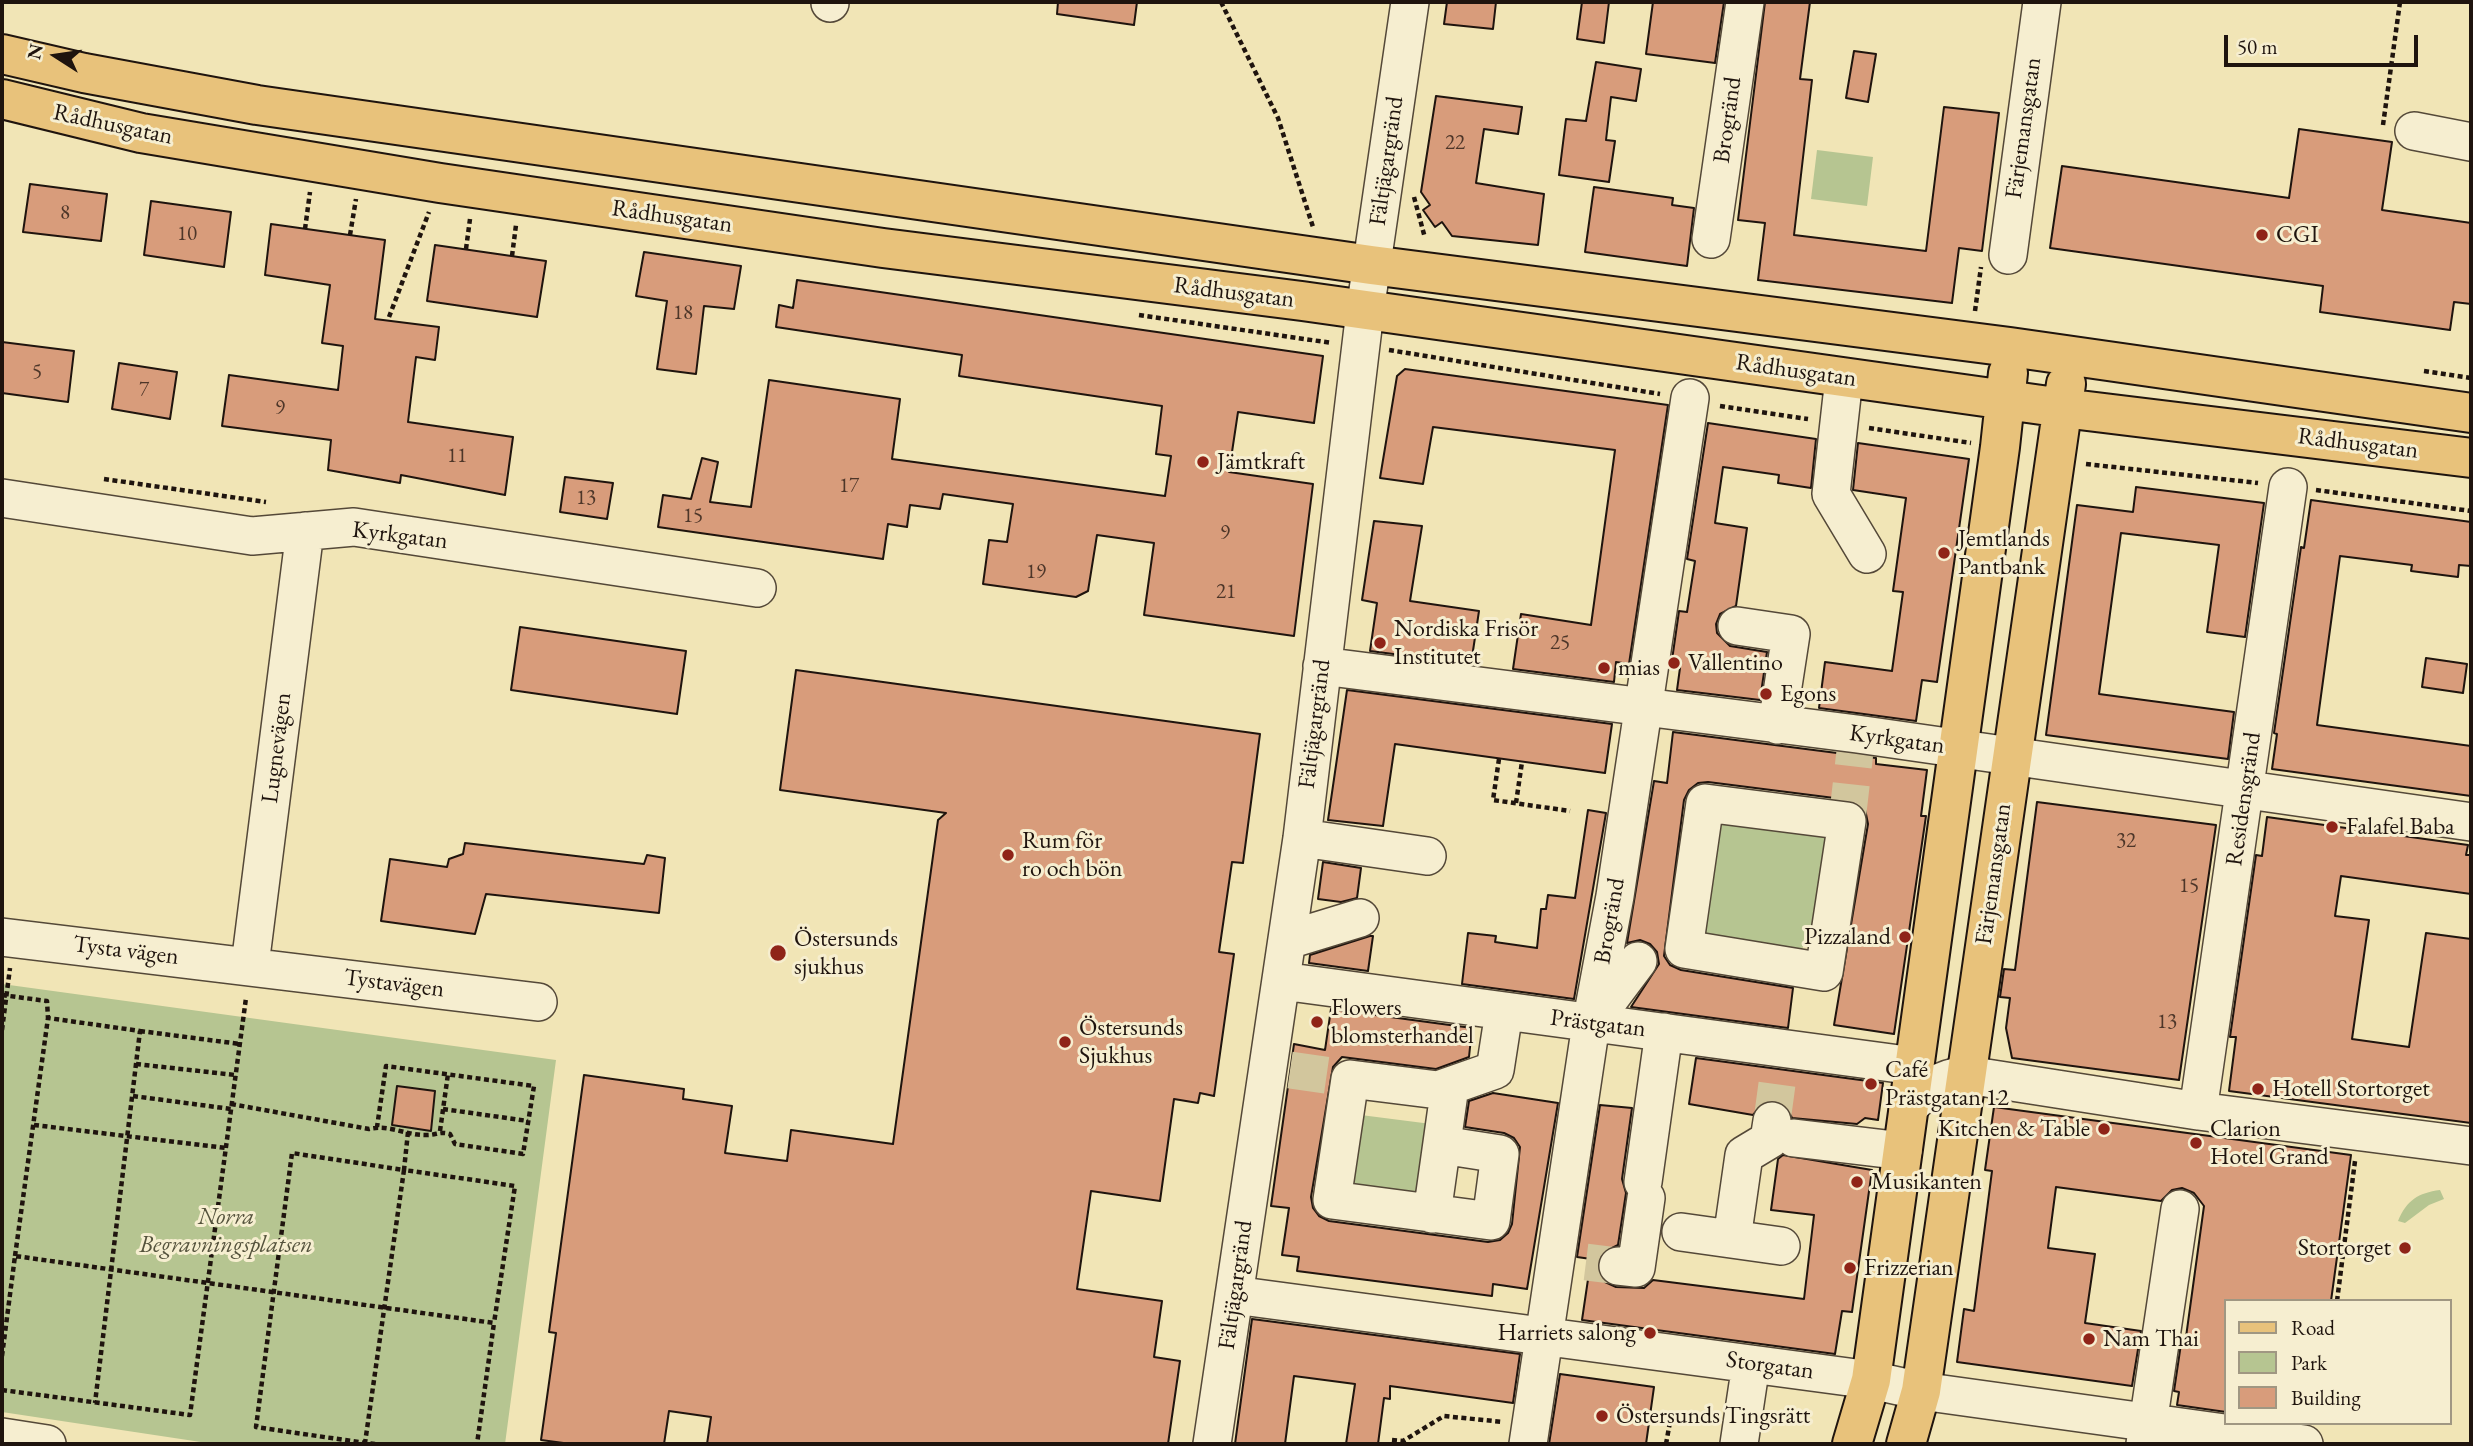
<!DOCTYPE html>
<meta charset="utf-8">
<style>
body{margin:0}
#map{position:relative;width:2473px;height:1446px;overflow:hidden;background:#f1e5b6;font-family:"EB Garamond",serif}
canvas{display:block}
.frame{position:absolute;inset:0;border:4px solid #1f140e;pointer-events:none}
.legend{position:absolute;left:2224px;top:1299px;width:228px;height:126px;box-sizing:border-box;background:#f6eed0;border:2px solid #a09782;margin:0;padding:9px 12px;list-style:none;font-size:21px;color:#1f140e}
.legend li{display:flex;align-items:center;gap:14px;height:35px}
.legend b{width:35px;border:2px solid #a09782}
.north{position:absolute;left:21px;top:21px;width:70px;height:70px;-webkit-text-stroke:5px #f6eed0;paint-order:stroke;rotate:282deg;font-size:19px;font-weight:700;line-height:28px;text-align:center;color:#1f140e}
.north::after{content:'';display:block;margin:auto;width:24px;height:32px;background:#1f140e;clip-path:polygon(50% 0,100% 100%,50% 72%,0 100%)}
.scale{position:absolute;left:2224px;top:35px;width:194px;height:32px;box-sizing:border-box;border:4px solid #1f140e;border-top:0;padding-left:9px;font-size:21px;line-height:24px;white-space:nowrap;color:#1f140e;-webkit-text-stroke:5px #f6eed0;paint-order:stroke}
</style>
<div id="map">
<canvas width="2473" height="1446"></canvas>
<div class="frame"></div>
<ul class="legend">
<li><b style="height:9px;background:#e8c27b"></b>Road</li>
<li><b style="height:19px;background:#b6c591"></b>Park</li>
<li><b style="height:19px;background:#d89c7b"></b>Building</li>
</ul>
<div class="north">N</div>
<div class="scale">50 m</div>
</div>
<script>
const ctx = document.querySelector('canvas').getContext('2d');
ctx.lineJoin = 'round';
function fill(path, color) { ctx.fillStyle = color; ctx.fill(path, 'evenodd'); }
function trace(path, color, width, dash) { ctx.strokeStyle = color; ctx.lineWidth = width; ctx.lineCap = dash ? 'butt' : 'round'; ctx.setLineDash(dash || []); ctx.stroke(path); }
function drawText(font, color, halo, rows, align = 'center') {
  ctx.font = font + ' "EB Garamond",serif'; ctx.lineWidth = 6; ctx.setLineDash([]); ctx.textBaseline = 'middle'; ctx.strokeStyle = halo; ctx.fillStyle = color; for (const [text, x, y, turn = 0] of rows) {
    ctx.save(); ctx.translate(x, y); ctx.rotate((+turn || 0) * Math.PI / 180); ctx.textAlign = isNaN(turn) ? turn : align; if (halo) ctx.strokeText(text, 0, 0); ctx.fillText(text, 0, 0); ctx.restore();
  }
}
fill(new Path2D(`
 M1817 150 1873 157 1867 206 1811 199Z
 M1718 818 1834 833 1821 933 1805 931 1802 953 1701 939Z
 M2 984 556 1060 505 1444H214L2 1412Z
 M1353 1114 1439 1125 1427 1194H1350Z
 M2440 1190 2444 1199 2429 1205 2405 1223 2398 1221C2407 1200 2418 1193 2440 1190Z`), '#b6c591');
const building = new Path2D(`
 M1058 2H1137L1134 25 1057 14Z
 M1447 2H1496L1493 29 1444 24Z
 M1582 2H1609L1604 43 1577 39Z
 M1653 2H1724L1715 63 1646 54Z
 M1765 2H1810L1800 79 1812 80 1794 235 1926 251 1944 107 1999 113 1982 251 1959 248 1952 303 1758 280 1765 223 1738 220Z
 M1854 51 1876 54 1868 102 1846 98Z
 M1596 62 1641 69 1636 101 1611 97 1606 140 1615 141 1609 182 1559 175 1566 119 1586 121Z
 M1436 96 1522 107 1518 134 1484 129 1476 183 1544 194 1538 245 1452 236 1442 222 1435 227 1423 210 1430 205 1421 192Z
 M2299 129 2392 142 2382 210 2471 223V304L2454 302 2450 330 2320 312 2323 286 2050 248 2062 166 2289 198Z
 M30 184 107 194 101 241 23 232Z
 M1594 187 1673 198 1672 205 1694 208 1687 266 1585 252Z
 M151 201 231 212 224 267 144 255Z
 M271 224 385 240 375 319 439 327 435 360 416 357 408 422 513 437 505 495 401 475 400 483 328 470 331 440 222 426 229 375 338 390 343 346 322 343 330 285 265 275Z
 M435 245 546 261 537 317 427 301Z
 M644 252 741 266 734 309 704 306 696 374 657 369 667 301 636 296Z
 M797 280 1323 356 1314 423 1238 412 1229 472 1313 484 1294 636 1144 615 1154 543 1097 535 1088 591 1076 597 983 584 989 540 1007 542 1013 504 943 494 940 509 910 505 907 527 888 524 883 559 658 527 663 495 691 499 702 458 718 462 710 502 751 507 769 380 900 399 892 459 1165 496 1171 456 1156 454 1162 406 959 376 962 355 776 327 779 305 793 308Z
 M2 342 74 351 68 402 2 393Z
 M119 363 177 372 170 419 112 409Z
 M1405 369 1668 405 1629 664 1616 662 1614 682 1513 669 1521 614 1591 625 1615 450 1433 427 1423 484 1380 478 1397 376Z
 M1708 423 1816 439 1811 488 1778 483 1779 475 1723 467 1715 523 1747 528 1736 606 1720 614 1716 624 1717 633 1730 646 1767 652 1760 700 1677 690 1680 668 1671 667 1679 611 1687 612 1695 561 1687 559Z
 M1858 443 1969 459 1937 682 1922 680 1916 721 1819 708 1825 662 1892 671 1903 592 1893 591 1906 498 1853 490Z
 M565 477 613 483 607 519 560 512Z
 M2136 487 2264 503 2245 637 2207 632 2219 545 2121 533 2099 694 2234 712 2228 759 2046 735 2077 505 2133 512Z
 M2311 500 2471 522V566L2459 565 2458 577 2411 571 2412 565 2340 556 2317 725 2471 746V796L2272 769 2277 734 2274 733 2301 547 2304 548Z
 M1374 521 1422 526 1410 601 1479 611 1471 664 1370 651 1377 603 1362 600Z
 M520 627 686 651 677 714 511 690Z
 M2426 658 2467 664 2463 693 2422 687Z
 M796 670 1260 734 1243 863 1232 862 1219 952 1234 954 1214 1096 1200 1093 1198 1103 1174 1099 1160 1201 1091 1191 1077 1289 1162 1301 1154 1357 1180 1361 1168 1444H707L711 1417 669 1411 664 1444H571L541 1440 556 1333 549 1332 584 1075 684 1089 683 1099 732 1106 725 1153 787 1161 791 1130 893 1144 938 820 946 813 780 790Z
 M1347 690 1612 724 1605 773 1395 744 1383 826 1328 820Z
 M1673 732 1876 758V764L1927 770 1921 816H1926L1894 1034 1834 1025 1868 824 1865 809 1850 800 1708 782 1698 783 1689 790 1684 800 1664 956 1670 965 1681 970 1793 988 1788 1028 1631 1007 1659 964 1657 952 1650 944 1640 940 1627 943 1654 781 1667 783Z
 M2037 802 2216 825 2179 1080 2012 1058 2006 1028 2010 998 2000 997 2004 969 2015 970Z
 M1588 810 1606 813 1574 999 1462 984 1468 933 1496 936 1495 942 1537 948 1541 909H1546L1548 895 1575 898Z
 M2267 817 2468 845 2466 855H2471V894L2341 876 2335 916 2369 920 2352 1039 2409 1047 2426 933 2471 939V1123L2229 1091 2236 1037H2230L2256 855 2262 856Z
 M465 843 644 864 647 855 665 858 659 913 486 894 475 934 381 921 390 859 447 867 449 859 463 854Z
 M1323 862 1361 868 1357 898 1341 902 1318 899Z
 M1370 936H1373L1368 971 1309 963 1310 955Z
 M1331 1009 1472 1028 1469 1057 1436 1069 1342 1057 1333 1067 1311 1197 1313 1208 1319 1216 1329 1221 1488 1242 1500 1240 1508 1233 1512 1224 1520 1147 1514 1138 1504 1133 1465 1127 1469 1101 1493 1093 1558 1103 1527 1289 1493 1284 1492 1296 1297 1271 1299 1257 1282 1255 1289 1208 1271 1206 1294 1044 1325 1050Z
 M1696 1058 1883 1083 1878 1120 1865 1118 1857 1124 1792 1118 1786 1105 1775 1100 1764 1102 1753 1115 1689 1104Z
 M397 1086 435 1091 431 1131 392 1125Z
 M1600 1105 1632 1108 1622 1179 1626 1193 1618 1245 1602 1253 1597 1264 1599 1275 1605 1282 1616 1287 1644 1288 1653 1280 1804 1299 1814 1215 1771 1210 1778 1159 1783 1155 1872 1170 1852 1312 1842 1311 1835 1354 1582 1320 1591 1259 1577 1257Z
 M1994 1107 2351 1155 2331 1301H2226V1412L2177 1405 2179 1392 2174 1391 2182 1337H2186L2204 1206 2194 1193 2182 1188 2172 1190 2161 1201 2056 1187 2048 1248 2095 1254 2085 1323 2141 1331 2132 1386 1957 1362 1964 1309 1974 1311 1992 1171 1985 1170Z
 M1252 1319 1520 1354 1513 1403 1390 1386V1399L1384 1398 1378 1444H1346L1355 1384 1294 1376 1285 1444H1235Z
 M1560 1374 1654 1387 1646 1444H1549Z`);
fill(building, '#d89c7b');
trace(building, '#1f140e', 2);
trace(new Path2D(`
 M1847 821 1857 734
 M1290 1070 1339 1077
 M1772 1121 1780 1062
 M1586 1262 1618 1266`), '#d2c69d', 37, [37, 18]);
const minor = new Path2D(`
 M830 3V2
 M2414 131 2471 142
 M1711 239 1745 2
 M2008 255 2042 2
 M1844 378 1831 494 1867 554
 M2 498 252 536 354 527 757 588
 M1737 626 1791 634 1777 725
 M1322 666 1857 734 2471 822
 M1705 803 1847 821 1824 972 1684 949Z
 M1302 838 1427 856
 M2 937 538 1002
 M1288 940 1360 918
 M250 965 305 531
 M1282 981 1914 1066
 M1596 1017 1638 961
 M1908 1108C1927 1089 1940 1078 1967 1075L2198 1111 2471 1146
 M2198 1111 2288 487
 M1794 1138 1903 1151
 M1442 1145 1500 1154 1491 1221 1332 1200 1350 1079 1438 1090 1495 1070 1504 1012
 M1643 1182 1664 1032
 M1432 1214 1450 1086
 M1681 1232 1781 1246
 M1732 1239 1744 1155 1769 1140 1772 1121
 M1618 1266 1636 1268 1646 1198
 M1234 1295 1871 1380 1921 1391 2304 1444
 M2 1437 47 1444
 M1212 1444 1302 838 1365 311 1410 2
 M1528 1444 1591 1024 1615 896 1690 398
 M1739 1444 1751 1364
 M2145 1444 2180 1209`);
const major = new Path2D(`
 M2 54 84 73 257 105 1371 265 2010 347 2471 413
 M2 99 141 133 440 183 883 248 1302 301 2063 408 2471 458
 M1852 1444 1871 1380 2000 447 2008 373
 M1906 1444 1921 1391 2066 384`);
trace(minor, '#544838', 40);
trace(major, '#1f140e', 42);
trace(new Path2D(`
 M1221 2 1278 118 1313 227
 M2383 125 2400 2
 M1414 197 1425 238
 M305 229 310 192
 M350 235 356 199
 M466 249 470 219
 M512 256 516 225
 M1975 311 1981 267
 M1139 315 1332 343
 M389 317 429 212
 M1389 350 1660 394
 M2424 371 2471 378
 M1720 406 1808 419
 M1869 428 1971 443
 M2086 464 2258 483
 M104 479 266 502
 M2316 490 2471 511
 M1499 759 1493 800 1570 811
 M1516 803 1522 762
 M2 995 47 1001 48 1018
 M2 1030 10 968
 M140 1031 240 1044
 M136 1064 235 1075
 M133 1096 231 1109
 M231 1104 369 1129C389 1124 407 1136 427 1135 437 1135 440 1131 450 1134L455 1144 523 1154 534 1086 386 1066 377 1127
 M443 1109 528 1121
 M34 1125 226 1148
 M440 1131 448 1074
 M408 1132 404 1170 515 1186 494 1323
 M15 1256 48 1018 140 1031 95 1403
 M2337 1301 2355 1161
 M2 1356 15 1256 494 1323 477 1444
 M2 1390 190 1415 246 998
 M1392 1440 1403 1441 1444 1416 1503 1422
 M365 1444V1443L404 1170 292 1153 256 1427 365 1443 375 1444
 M1666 1444 1672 1411`), '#1f140e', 4.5, [5, 3.5]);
trace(minor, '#f6eed0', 37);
trace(major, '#e8c27b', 38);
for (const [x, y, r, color] of [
 [2262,235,7,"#8f2418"],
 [1203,462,7,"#8f2418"],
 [1944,553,7,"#8f2418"],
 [1380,643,7,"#8f2418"],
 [1674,663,7,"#8f2418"],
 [1604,668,7,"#8f2418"],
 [1766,694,7,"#8f2418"],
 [2332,827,7,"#8f2418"],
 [1008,855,7,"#8f2418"],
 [1905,937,7,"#8f2418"],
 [778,953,9,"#8f2418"],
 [1317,1022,7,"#8f2418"],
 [1065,1042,7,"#8f2418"],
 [1871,1084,7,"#8f2418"],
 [2258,1089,7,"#8f2418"],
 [2104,1129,7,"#8f2418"],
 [2196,1143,7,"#8f2418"],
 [1857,1182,7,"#8f2418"],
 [2405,1248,7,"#8f2418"],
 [1850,1268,7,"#8f2418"],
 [1650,1333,7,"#8f2418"],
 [2089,1339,7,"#8f2418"],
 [1602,1416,7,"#8f2418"]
]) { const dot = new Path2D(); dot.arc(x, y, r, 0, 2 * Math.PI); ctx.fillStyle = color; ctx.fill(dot); trace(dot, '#f6eed0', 2.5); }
drawText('21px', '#4d3629', null, [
 ["22",1455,143],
 ["8",65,213],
 ["10",187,234],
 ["18",683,313],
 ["5",37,372],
 ["7",144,390],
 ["9",280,408],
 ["11",457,456],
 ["17",849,486],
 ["13",586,498],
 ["15",693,516],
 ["9",1225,533],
 ["19",1036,572],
 ["21",1226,592],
 ["25",1560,643],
 ["32",2126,841],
 ["15",2189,886],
 ["13",2167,1022]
]);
drawText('24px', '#1f140e', '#f6eed0', [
 ["Brogränd",1728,120,-82],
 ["Rådhusgatan",113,125,12],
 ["Färjemansgatan",2024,128,-82],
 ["Fältjägargränd",1387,161,-82],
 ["Rådhusgatan",672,217,8],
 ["Rådhusgatan",1234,293,7],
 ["Rådhusgatan",1796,371,8],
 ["Rådhusgatan",2358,444,7],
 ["Kyrkgatan",400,536,7],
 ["Fältjägargränd",1315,724,-83],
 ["Kyrkgatan",1897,740,8],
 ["Lugnevägen",277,748,-83],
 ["Residensgränd",2244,799,-82],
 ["Färjemansgatan",1994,874,-82],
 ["Brogränd",1610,921,-80],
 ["Tysta vägen",126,951,7],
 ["Tystavägen",394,984,7],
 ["Prästgatan",1598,1024,7],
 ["Fältjägargränd",1236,1285,-82],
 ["Storgatan",1770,1366,8]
]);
drawText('24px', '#1f140e', '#f6eed0', [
 ["CGI",2276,235],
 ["Jämtkraft",1217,462],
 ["Jemtlands",1958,539],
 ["Pantbank",1958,567],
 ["Nordiska Frisör",1394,629],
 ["Institutet",1394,657],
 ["Vallentino",1688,663],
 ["mias",1618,668],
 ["Egons",1780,694],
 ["Falafel Baba",2346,827],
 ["Rum för",1022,841],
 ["ro och bön",1022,869],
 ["Pizzaland",1891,937,"right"],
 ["Östersunds",794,939],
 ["sjukhus",794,967],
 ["Flowers",1331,1008],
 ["blomsterhandel",1331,1036],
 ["Östersunds",1079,1028],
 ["Sjukhus",1079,1056],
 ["Café",1885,1070],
 ["Prästgatan 12",1885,1098],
 ["Hotell Stortorget",2272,1089],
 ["Kitchen & Table",2090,1129,"right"],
 ["Clarion",2210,1129],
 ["Hotel Grand",2210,1157],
 ["Musikanten",1871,1182],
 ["Stortorget",2391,1248,"right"],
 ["Frizzerian",1864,1268],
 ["Harriets salong",1636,1333,"right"],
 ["Nam Thai",2103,1339],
 ["Östersunds Tingsrätt",1616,1416]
], 'left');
drawText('italic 24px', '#54523c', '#f6eed0', [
 ["Norra",226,1217],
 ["Begravningsplatsen",226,1245]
]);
</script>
